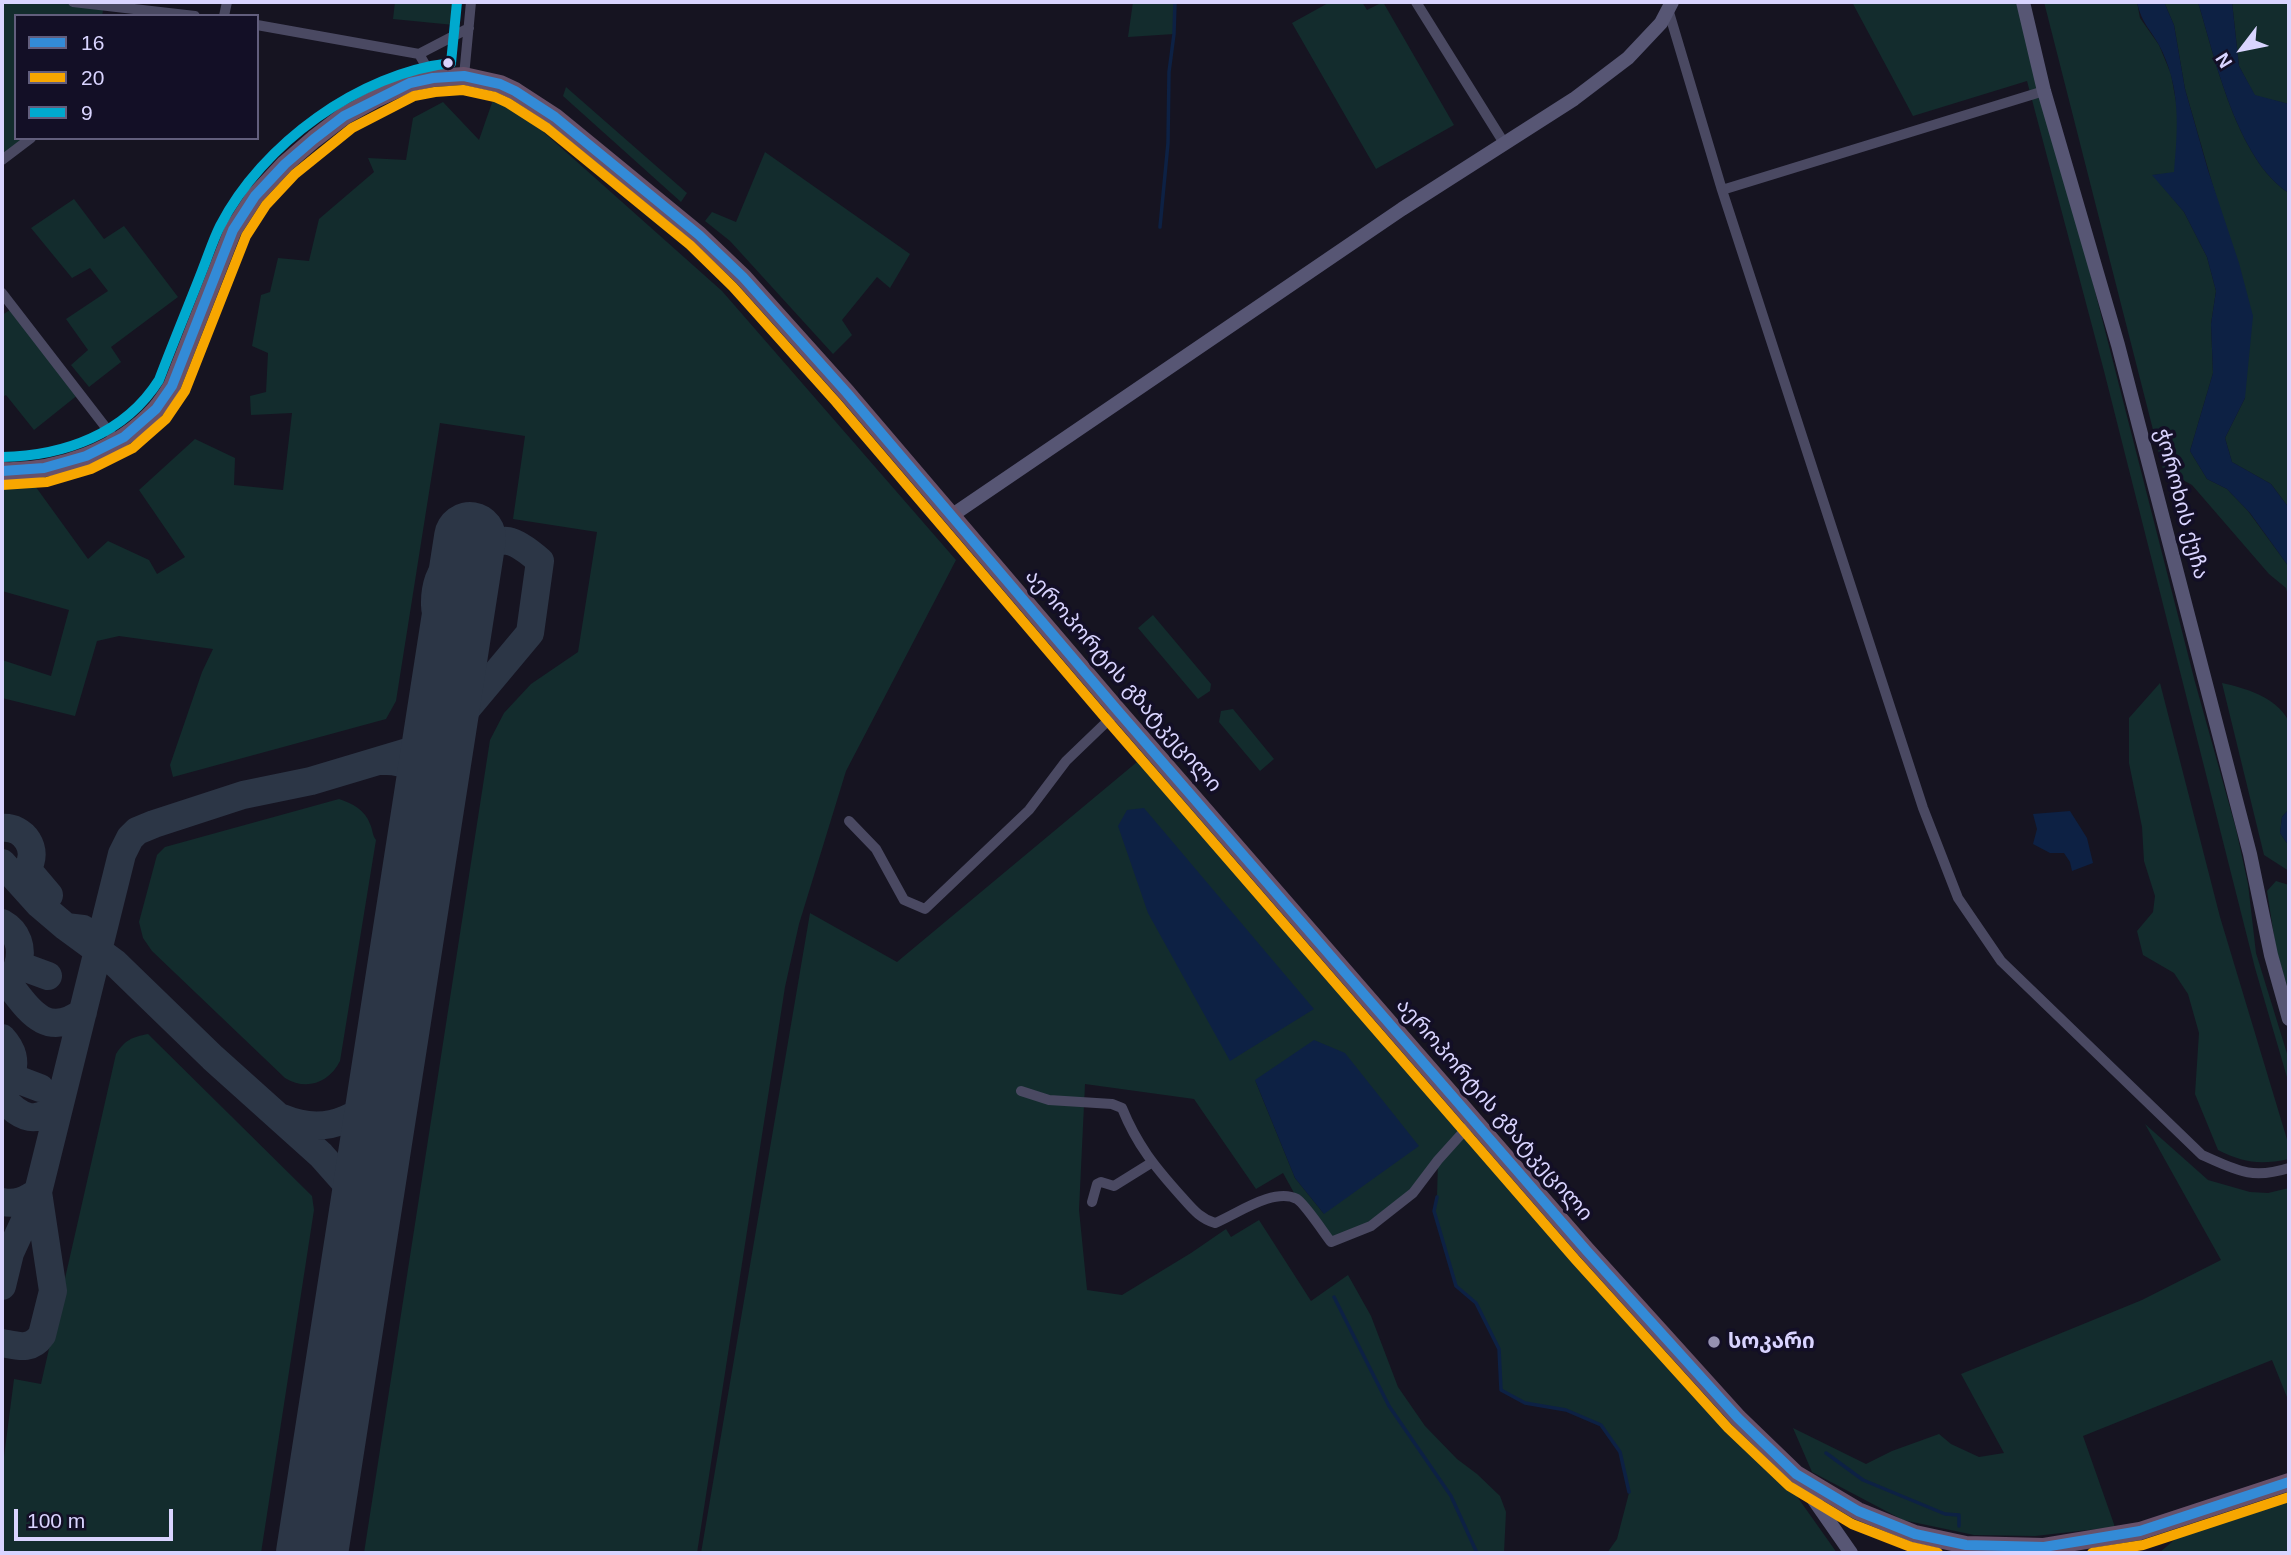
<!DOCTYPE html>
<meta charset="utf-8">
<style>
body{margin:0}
#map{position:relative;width:2291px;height:1555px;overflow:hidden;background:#161421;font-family:Arial,sans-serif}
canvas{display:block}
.frame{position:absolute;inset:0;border:4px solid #d9d4ff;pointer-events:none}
.legend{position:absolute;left:14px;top:14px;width:245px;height:126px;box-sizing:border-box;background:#130f26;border:2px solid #625e7d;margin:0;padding:9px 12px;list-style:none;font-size:21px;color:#d9d4ff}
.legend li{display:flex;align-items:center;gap:14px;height:35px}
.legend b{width:35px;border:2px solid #625e7d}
.north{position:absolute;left:2207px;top:14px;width:70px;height:70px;-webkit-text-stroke:5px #130f26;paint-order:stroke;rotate:238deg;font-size:19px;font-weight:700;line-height:28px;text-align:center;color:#d9d4ff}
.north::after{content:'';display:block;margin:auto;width:24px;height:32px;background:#d9d4ff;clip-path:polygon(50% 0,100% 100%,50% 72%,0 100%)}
.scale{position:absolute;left:14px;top:1509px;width:159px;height:32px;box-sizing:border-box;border:4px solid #d9d4ff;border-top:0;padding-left:9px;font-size:21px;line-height:24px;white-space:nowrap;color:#d9d4ff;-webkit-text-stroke:5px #130f26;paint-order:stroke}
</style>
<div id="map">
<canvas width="2291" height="1555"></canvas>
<div class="frame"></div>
<ul class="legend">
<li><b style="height:9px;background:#338bd7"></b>16</li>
<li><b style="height:9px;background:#f7a600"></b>20</li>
<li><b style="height:9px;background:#00a9ce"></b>9</li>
</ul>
<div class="north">N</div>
<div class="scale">100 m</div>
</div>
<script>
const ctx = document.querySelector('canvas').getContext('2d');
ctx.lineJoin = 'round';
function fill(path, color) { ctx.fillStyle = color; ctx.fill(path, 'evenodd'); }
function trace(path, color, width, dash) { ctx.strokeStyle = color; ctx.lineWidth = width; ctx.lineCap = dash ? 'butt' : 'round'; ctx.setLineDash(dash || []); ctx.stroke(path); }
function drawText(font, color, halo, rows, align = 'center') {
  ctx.font = font + ' Arial,"Noto Sans Georgian",sans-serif'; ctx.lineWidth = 7; ctx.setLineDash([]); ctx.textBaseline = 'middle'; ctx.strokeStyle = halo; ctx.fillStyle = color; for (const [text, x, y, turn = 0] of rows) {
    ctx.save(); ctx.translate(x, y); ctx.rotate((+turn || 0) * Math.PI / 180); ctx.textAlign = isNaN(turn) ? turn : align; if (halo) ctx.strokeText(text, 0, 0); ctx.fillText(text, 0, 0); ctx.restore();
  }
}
fill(new Path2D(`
 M2 2H75L104 5 102 16H16V138H31L2 160Z
 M395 2H457L454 25 393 19Z
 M1133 2H1175L1174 34 1128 37Z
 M1330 2H1362L1367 10 1383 2 1454 125 1376 169 1292 23Z
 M1852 2H2021L2195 682 2236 829 2248 884 2256 953 2289 1060V1084L2255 968 2104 371 2027 81 1913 116Z
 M2044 2H2137L2140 18 2159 45 2171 74 2179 118 2175 173 2153 175 2184 212 2207 257 2216 291 2211 324 2213 373 2190 451 2207 479 2227 489 2248 511 2289 567V600L2286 588 2269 574 2192 485 2163 469Z
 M2164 2H2198C2215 58 2237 160 2289 193V508L2271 484 2232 462 2225 438 2245 398 2219 207 2185 89 2174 25Z
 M2232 2H2289V104L2255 96 2239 66Z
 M566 87 687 193 681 202 563 96Z
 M494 97 530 120 722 291 956 560 846 771 799 924 785 987 697 1553H364L490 740 504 713 531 684 578 652 597 532 513 519 525 436 440 423 396 701 386 719 173 777 170 765 202 672 213 649 119 636 97 641 75 716 2 698V660L51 676 69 610 2 591V471L25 472 88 559 108 541 149 560 157 574 185 557 139 490 195 439 235 458 234 485 283 490 292 413 251 415 250 396 266 392 268 353 252 346 261 295 270 292 278 258 309 261 319 219 374 172 368 158 406 160 413 118 443 102 479 140Z
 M765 152 910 254 890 288 877 277 842 320 852 335 833 354 730 241 705 221 712 212 736 222Z
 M74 199 104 239 124 226 178 297 111 347 121 362 89 387 71 365 88 350 66 319 108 291 90 268 72 278 31 228Z
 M13 308 79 394 34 430 6 395 2 397V315Z
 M1153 615 1211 684 1210 691 1198 699 1138 628Z
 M2160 683 2220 917 2289 1146V1159C2260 1165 2244 1163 2218 1150L2195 1094 2199 1033 2188 994 2174 973 2143 955 2137 931 2153 912 2155 896 2144 861 2142 827 2129 763V718Z
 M2222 683C2245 688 2276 697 2288 720 2291 728 2289 795 2289 809L2282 817 2280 833 2289 846V871L2264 855Z
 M1233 709 1274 759 1260 771 1219 722 1221 711Z
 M1137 762 1167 780 1411 1066 1705 1399 1779 1471 1837 1553H1607L1617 1539 1629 1493 1620 1452 1601 1425 1566 1410 1525 1403 1501 1390 1499 1349 1476 1303 1456 1286 1434 1211 1437 1197 1438 1161 1413 1193 1371 1226 1331 1242 1298 1200 1283 1173 1256 1189 1194 1099 1085 1084 1079 1210 1087 1290 1122 1295 1191 1253 1226 1229 1231 1237 1259 1220 1311 1301 1348 1275 1371 1316 1398 1387 1425 1426 1457 1459 1477 1474 1500 1496 1506 1512 1504 1553H701L810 913 897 962ZM1255 1080 1324 1214 1295 1178Z
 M339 799C352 803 365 810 370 824 373 830 372 835 376 840L340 1061C329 1083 306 1091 285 1078L152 951 143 938 139 922 157 855 165 847Z
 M2276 881 2289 885V993L2276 949 2267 891Z
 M148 1034 312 1196 314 1210 261 1553H2V1472L14 1379 41 1384 116 1054C125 1040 132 1037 148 1034Z
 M2145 1124 2208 1180 2250 1192 2268 1193 2289 1188V1402L2272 1360 2083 1436 2115 1527 2035 1536 1974 1535 1903 1520 1812 1472 1793 1428 1866 1464 1892 1451 1939 1434 1951 1444 1979 1457 2004 1453 1961 1374 2142 1300 2221 1260Z
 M2289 1495V1553H2159L2187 1529Z`), '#132c2d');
fill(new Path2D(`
 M2137 2H2164L2174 25 2185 89 2208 170 2239 263 2253 316 2245 398 2225 438 2232 462 2271 484 2289 508V567L2250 513 2227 489 2207 479 2190 451 2213 373 2211 324 2216 291 2207 257 2184 212 2152 175 2174 172C2178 127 2181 87 2159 45 2149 27 2142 24 2137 2Z
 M2198 2H2232L2239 66 2255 95 2289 104V193C2237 160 2215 58 2198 2Z
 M1144 808 1314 1009 1230 1061 1148 913 1118 826 1127 810Z
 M2289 809V846L2280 833 2282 817Z
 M2070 811 2087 838 2093 863 2072 871 2070 862 2064 853H2050L2033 844 2037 829 2033 814Z
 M1314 1040 1345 1053 1419 1146 1324 1214 1295 1178 1255 1080Z`), '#0d2144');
trace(new Path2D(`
 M1160 227 1168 143 1169 72 1174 34 1175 2
 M1437 1197 1434 1211 1456 1286 1476 1303 1499 1349 1501 1390 1525 1403 1566 1410 1601 1425 1620 1452 1629 1492
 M1334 1297 1389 1406 1451 1496 1477 1553
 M1826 1453 1863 1480 1945 1514 1959 1515V1526`), '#0d2144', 3.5);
trace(new Path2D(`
 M383 761C404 760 426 770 429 793 430 804 426 817 425 827
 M2 828C24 826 40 850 27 869L49 895
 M2 863 39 904 66 927 83 929
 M2 923C18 932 23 948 18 965L48 976
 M66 927 115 963 213 1058 321 1155 344 1181 356 1205 361 1222 358 1255
 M2 976C26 1004 43 1042 83 1012
 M2 1038C13 1050 16 1061 11 1077L40 1088
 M2 1098C21 1119 37 1126 60 1103
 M282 1118C327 1137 372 1118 387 1072
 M2 1202C17 1205 26 1200 38 1192L53 1291 42 1335C31 1351 18 1346 2 1343
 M2 1286 10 1253 38 1192 122 854 130 838 137 831 154 824 243 795 311 781 438 743 530 633 540 561C532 554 519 543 508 541 503 540 496 542 491 543 457 547 434 568 435 605 435 619 446 632 454 644`), '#2c3646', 28);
trace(new Path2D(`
 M312 1553 470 538`), '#2c3646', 72);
trace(new Path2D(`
 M73 2 195 16
 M1416 2 1504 143
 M1668 9 1722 190 1923 808 1958 898 2001 961 2202 1155C2236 1170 2251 1180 2289 1168
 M224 16 227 2
 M257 25 419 54 433 78
 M419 54 469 28
 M464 76 471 2
 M2 160 31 138
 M1722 190 2044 91
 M2 293 117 442
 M849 821 876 849 904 900 925 909 1029 810 1066 761 1118 711
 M1021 1091 1049 1100 1112 1104 1122 1108C1137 1145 1155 1167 1181 1196 1192 1208 1199 1218 1215 1223 1237 1214 1274 1187 1297 1199 1305 1204 1324 1233 1331 1242L1371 1226 1413 1193 1438 1160 1474 1120
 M1092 1202 1097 1184 1101 1182 1114 1186 1151 1163`), '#4a4962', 10);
trace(new Path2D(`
 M2023 2 2044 91 2118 345 2250 854 2271 955 2289 1019
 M951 516 1402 209 1574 99 1628 58 1661 23 1672 2
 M1798 1477 1851 1553`), '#575674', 14);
trace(new Path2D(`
 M2 471C57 473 119 451 156 409 162 402 167 394 172 386L233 230 255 196 285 164 314 139 344 116 375 99 410 83 433 78 464 76 500 84 515 91 555 117 699 235 743 277 847 393 1118 711 1586 1250 1738 1418 1796 1474 1858 1511 1915 1534 1966 1545 2044 1547 2140 1531 2289 1482`), '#67516a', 18);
trace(new Path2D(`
 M2 471 44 468 86 456 124 437 156 409 172 386 233 230 255 196 285 164 314 139 344 116 410 83 433 78 464 76 500 84 515 91 555 117 699 235 743 277 847 393 1118 711 1586 1250 1738 1418 1796 1474 1858 1511 1915 1534 1966 1545 2044 1547 2140 1531 2289 1482`), '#338bd7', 10);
trace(new Path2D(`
 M2 485 47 482 91 469 133 448 166 419 185 391 246 236 266 205 295 174 352 128 414 96 435 92 463 90 495 97 508 103 547 128 690 245 733 287 836 402 1107 720 1575 1259 1728 1428 1789 1486 1852 1524 1911 1547 1938 1553
 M2092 1553 2143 1545 2289 1497`), '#f7a600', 10);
trace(new Path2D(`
 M2 457C64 456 125 434 159 380 173 343 188 307 202 271 208 256 213 240 220 226 262 144 360 73 451 63L457 2`), '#00a9ce', 10);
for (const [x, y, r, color] of [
 [448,63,6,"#d9d4ff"],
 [1714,1342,7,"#9591b1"]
]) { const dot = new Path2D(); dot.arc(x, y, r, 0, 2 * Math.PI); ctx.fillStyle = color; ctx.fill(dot); trace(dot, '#130f26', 2.5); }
drawText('21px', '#d9d4ff', '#130f26', [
 ["ჭოროხის ქუჩა",2181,504,75],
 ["აეროპორტის გზატკეცილი",1123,681,49],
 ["აეროპორტის გზატკეცილი",1494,1110,49]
]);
drawText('bold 21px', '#d9d4ff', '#130f26', [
 ["სოკარი",1728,1342]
], 'left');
</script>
